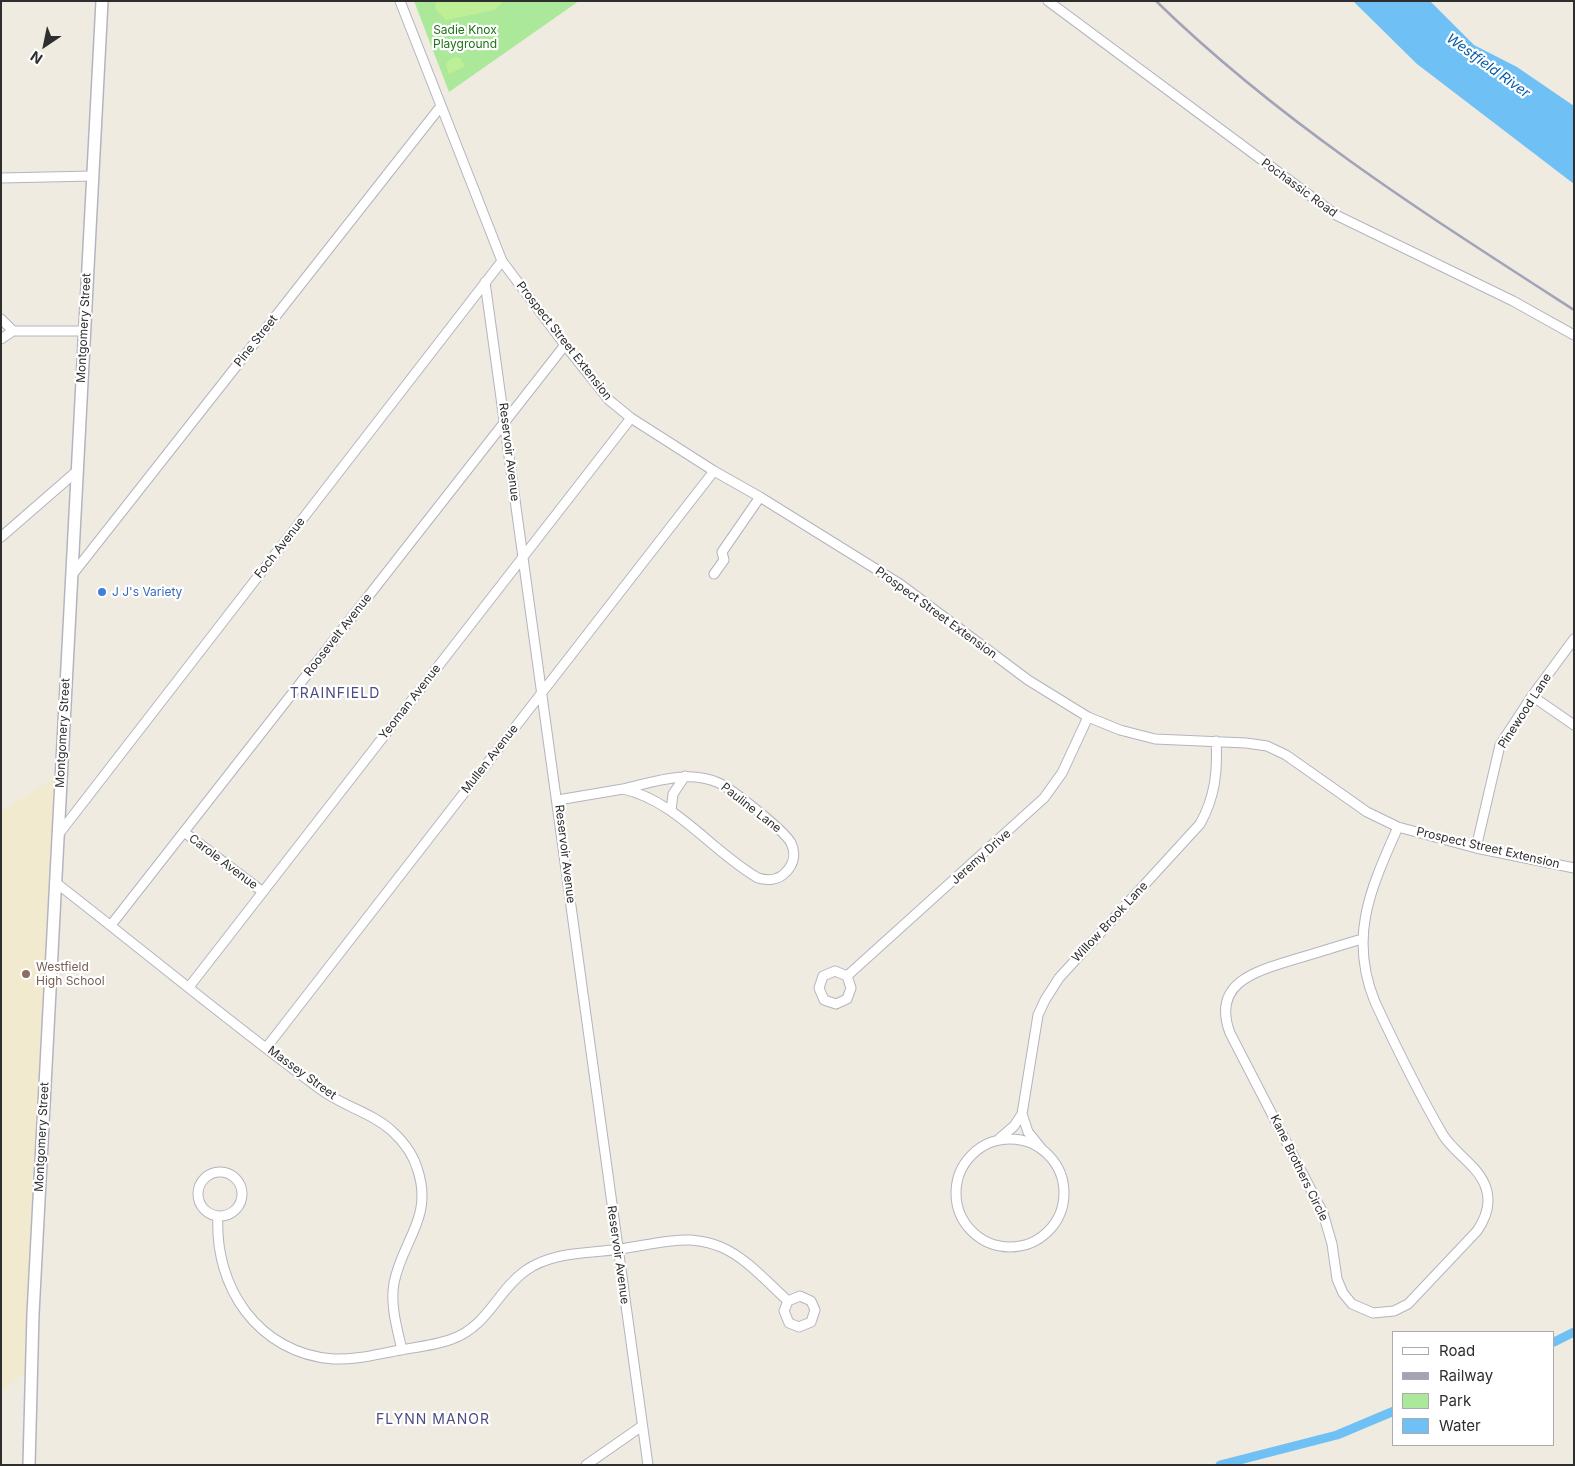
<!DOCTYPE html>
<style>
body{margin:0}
#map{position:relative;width:1575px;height:1466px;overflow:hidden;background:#efebe0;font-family:Inter,sans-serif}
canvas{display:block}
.frame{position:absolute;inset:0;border:2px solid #2e2e2e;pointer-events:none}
.legend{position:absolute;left:1392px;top:1331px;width:162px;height:115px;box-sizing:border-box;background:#fff;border:1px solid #ababab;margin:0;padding:6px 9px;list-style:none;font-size:15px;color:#2e2e2e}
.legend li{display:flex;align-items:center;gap:10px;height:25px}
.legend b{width:25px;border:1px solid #ababab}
.north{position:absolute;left:20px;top:20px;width:50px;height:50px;-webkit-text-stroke:4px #fff;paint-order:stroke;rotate:214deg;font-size:14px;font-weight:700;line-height:20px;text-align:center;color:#2e2e2e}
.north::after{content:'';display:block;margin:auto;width:18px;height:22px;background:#2e2e2e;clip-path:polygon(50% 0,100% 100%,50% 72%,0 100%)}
</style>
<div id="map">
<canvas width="1575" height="1466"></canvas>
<div class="frame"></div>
<ul class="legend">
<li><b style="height:6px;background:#fff"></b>Road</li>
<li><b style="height:6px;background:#a2a2b8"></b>Railway</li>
<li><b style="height:14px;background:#abe89a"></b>Park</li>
<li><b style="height:14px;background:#6fc0f5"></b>Water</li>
</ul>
<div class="north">N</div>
</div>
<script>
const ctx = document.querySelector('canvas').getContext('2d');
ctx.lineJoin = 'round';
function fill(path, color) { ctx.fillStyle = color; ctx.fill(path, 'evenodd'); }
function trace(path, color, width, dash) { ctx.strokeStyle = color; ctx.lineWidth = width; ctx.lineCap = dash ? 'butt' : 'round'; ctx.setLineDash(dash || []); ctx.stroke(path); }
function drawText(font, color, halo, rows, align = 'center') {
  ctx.font = font + ' Inter,sans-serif'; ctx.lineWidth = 4.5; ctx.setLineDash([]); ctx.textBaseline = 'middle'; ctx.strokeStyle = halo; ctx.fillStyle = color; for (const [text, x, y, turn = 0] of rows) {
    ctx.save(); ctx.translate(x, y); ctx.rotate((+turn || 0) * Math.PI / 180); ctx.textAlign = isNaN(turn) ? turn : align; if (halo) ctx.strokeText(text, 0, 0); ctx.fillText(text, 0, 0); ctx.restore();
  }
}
fill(new Path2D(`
 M61 774 32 1367 1 1392V811Z`), '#f1eacf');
fill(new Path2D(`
 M414 1H579L449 92Z`), '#abe89a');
fill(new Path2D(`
 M436 1H503L495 10 446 20 435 9Z
 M455 57 460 58 465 66 449 74 446 66 447 62Z`), '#beef96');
fill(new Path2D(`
 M1353 1H1430L1474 45 1517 67 1574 106V184L1417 64Z`), '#6fc0f5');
trace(new Path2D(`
 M1554 1342 1574 1332
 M1220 1465 1337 1435 1394 1411`), '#6fc0f5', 9);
const street = new Path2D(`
 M400 1 502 261 565 345 609 400 631 418 714 471 760 497 900 584 1028 680 1088 717 1120 730 1155 739 1246 743 1267 746 1286 755 1367 812 1398 827 1476 848 1574 868
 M1048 1 1336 215 1513 301 1574 335
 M1 178 93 176
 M485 282 648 1465
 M1 319 13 331
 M1 339 13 331H84
 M1 537 77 471
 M714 574 724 560 722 552 760 497
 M72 575 441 106
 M1532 696 1574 725
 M558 800 623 789C677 801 711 851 758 878 768 881 779 880 786 872 794 864 796 853 791 843 785 831 733 790 719 783 688 769 654 782 623 789
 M671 811 673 794 685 776
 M184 832 263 892
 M58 835 502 261
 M1476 848 1500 745 1532 696 1574 639
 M55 882C144 951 230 1023 320 1089 342 1106 371 1112 392 1131 404 1142 414 1156 418 1171 433 1218 402 1241 394 1283 390 1305 397 1328 402 1350
 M111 925 565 345
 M1362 939C1341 945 1320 952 1299 958 1261 970 1210 980 1230 1033L1323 1213 1332 1244 1337 1279 1343 1293 1352 1304 1373 1313 1394 1311 1408 1304 1477 1231C1486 1218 1491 1203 1486 1188 1479 1166 1455 1154 1443 1135 1418 1092 1396 1047 1375 1002 1348 936 1371 888 1398 827
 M847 976 835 971 823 976 819 988 824 1000 836 1004 847 999 851 988 847 976 1044 798 1062 773 1088 717
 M189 987 631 418
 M266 1048 714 471
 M956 1193a54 54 0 1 1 108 0a54 54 0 1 1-108 0Z
 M999 1139 1014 1126 1022 1114
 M1041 1148 1028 1132 1022 1114 1038 1015 1045 1000 1059 978 1200 824C1215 797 1218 771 1216 741
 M198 1194a22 22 0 1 1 44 0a22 22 0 1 1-44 0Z
 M218 1216C214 1287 258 1353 333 1359 356 1360 378 1354 400 1350 418 1347 436 1345 452 1339 488 1326 497 1291 525 1271 553 1251 588 1254 620 1249 643 1246 668 1239 691 1240 701 1241 712 1243 721 1247 747 1258 768 1283 788 1301L784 1311 789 1323 799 1327 811 1322 815 1310 811 1301 800 1296 788 1301
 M586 1465 642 1426`);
const secondary = new Path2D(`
 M29 1465 33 1314 102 1`);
trace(street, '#b4b4c1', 11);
trace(secondary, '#b4b4c1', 14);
trace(street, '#fff', 9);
trace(secondary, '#fff', 11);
trace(new Path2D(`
 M1156 1C1281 123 1428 216 1574 310`), '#a2a2b8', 2.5);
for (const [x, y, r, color] of [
 [102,592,5,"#3f7fe0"],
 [26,974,5,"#8d6e63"]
]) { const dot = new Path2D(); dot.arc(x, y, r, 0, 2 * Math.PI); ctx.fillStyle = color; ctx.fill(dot); trace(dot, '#fff', 2); }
drawText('12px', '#1f7117', '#fff', [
 ["Sadie Knox",465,30],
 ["Playground",465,44]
]);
drawText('12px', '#2e2e2e', '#fff', [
 ["Pochassic Road",1299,188,36],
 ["Montgomery Street",84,328,-87],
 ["Pine Street",256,341,-52],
 ["Prospect Street Extension",564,341,52],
 ["Reservoir Avenue",509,452,83],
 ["Foch Avenue",280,548,-52],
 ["Prospect Street Extension",936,613,36],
 ["Roosevelt Avenue",338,635,-52],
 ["Yeoman Avenue",410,702,-52],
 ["Pinewood Lane",1525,711,-57],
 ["Montgomery Street",63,733,-87],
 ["Mullen Avenue",490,759,-52],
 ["Pauline Lane",751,808,38],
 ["Prospect Street Extension",1488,848,13],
 ["Reservoir Avenue",565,854,83],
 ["Jeremy Drive",981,857,-42],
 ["Carole Avenue",223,862,37],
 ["Willow Brook Lane",1110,922,-47],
 ["Massey Street",302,1073,36],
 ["Montgomery Street",42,1137,-87],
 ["Kane Brothers Circle",1299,1168,64],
 ["Reservoir Avenue",618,1255,82]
]);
drawText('12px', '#366cbe', '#fff', [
 ["J J's Variety",112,592]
], 'left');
drawText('12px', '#785e54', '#fff', [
 ["Westfield",36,967],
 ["High School",36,981]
], 'left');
drawText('italic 14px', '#075ca8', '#fff', [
 ["Westfield River",1488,66,36]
]);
ctx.letterSpacing = '1px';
drawText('14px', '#4b4d82', '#fff', [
 ["TRAINFIELD",335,694],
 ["FLYNN MANOR",433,1420]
]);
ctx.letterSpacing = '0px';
</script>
